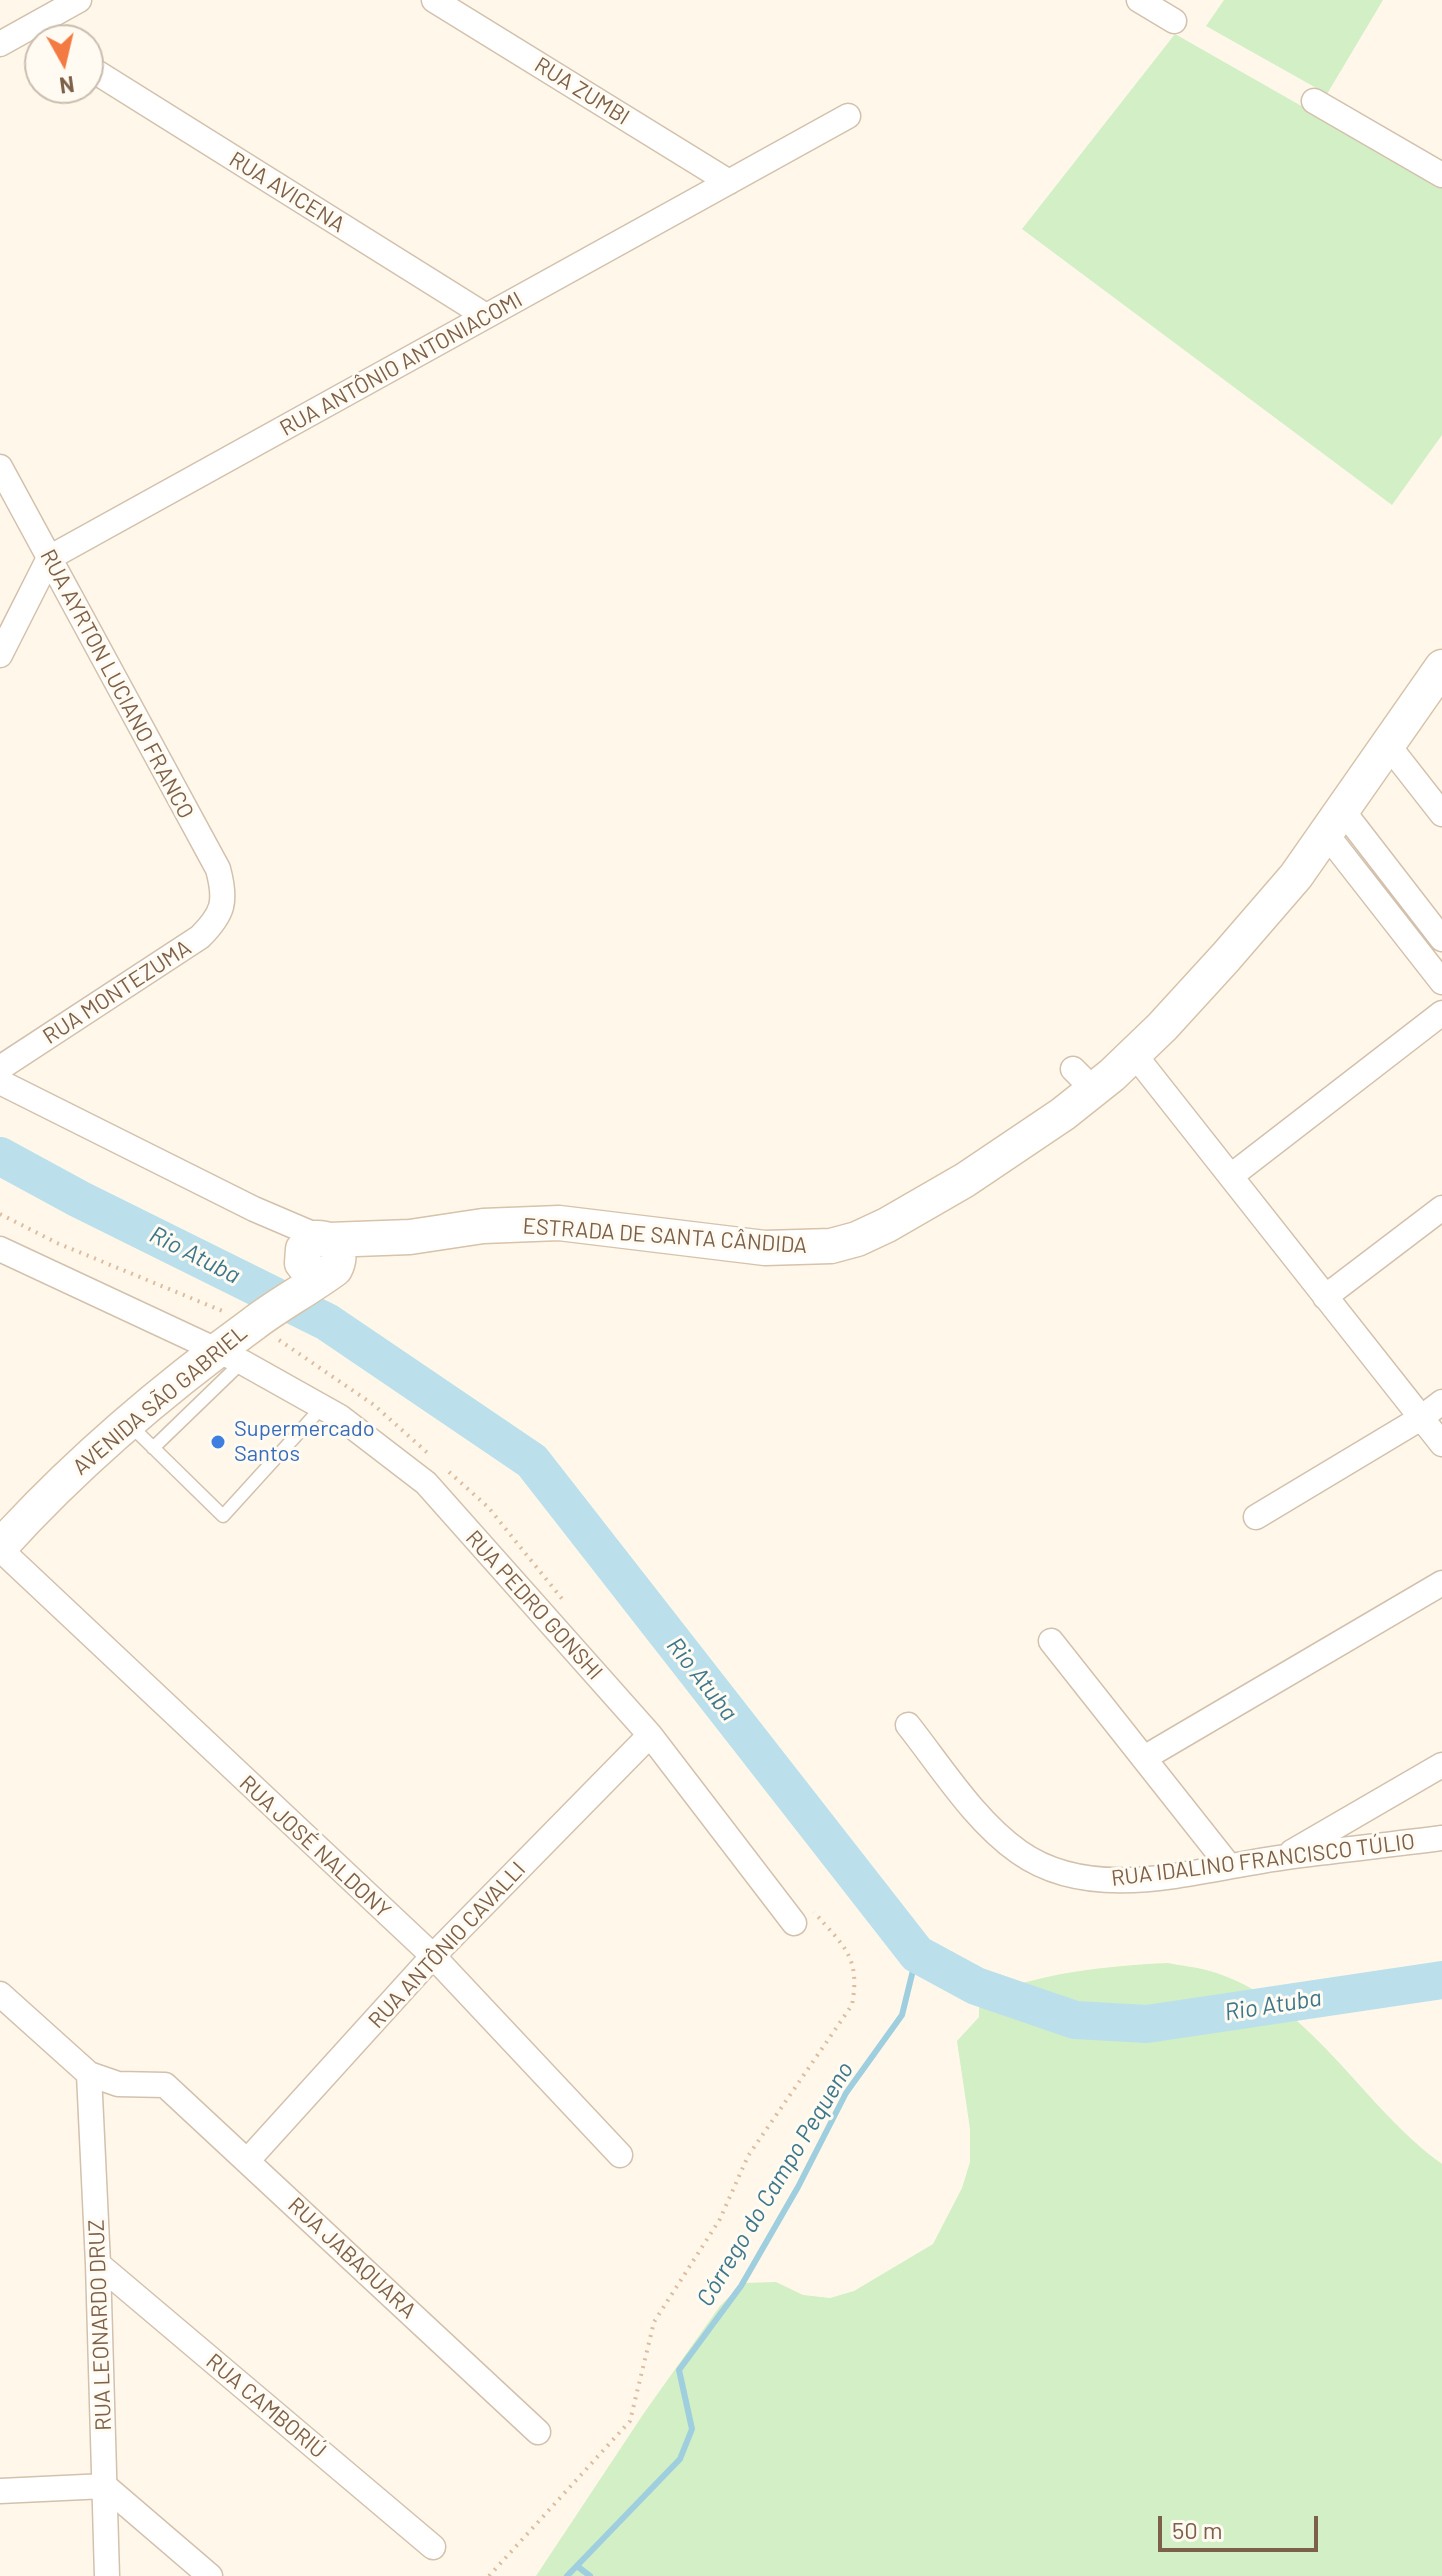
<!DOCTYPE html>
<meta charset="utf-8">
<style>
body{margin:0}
#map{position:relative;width:1442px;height:2576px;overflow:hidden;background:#fff8ea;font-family:Barlow,sans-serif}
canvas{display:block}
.north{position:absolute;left:24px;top:24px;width:80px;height:80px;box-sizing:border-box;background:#fffbf2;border:2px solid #cbbdae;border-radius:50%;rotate:172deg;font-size:22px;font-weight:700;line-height:32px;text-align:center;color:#7d6049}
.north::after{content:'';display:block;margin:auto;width:28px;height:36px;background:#f47a43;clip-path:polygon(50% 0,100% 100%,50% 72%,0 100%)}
.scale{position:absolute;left:1158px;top:2516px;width:160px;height:36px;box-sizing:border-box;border:4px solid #7d6049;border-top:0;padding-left:10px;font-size:24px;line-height:28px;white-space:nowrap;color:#7d6049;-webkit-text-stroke:6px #fffbf2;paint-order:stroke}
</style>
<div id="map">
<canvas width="1442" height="2576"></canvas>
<div class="north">N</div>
<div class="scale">50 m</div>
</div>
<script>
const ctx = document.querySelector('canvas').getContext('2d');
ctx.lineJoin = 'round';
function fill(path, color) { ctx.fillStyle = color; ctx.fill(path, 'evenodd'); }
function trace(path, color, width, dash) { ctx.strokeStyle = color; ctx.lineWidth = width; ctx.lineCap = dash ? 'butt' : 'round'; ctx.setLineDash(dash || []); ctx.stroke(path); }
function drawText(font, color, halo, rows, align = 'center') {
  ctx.font = font + ' Barlow,sans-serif'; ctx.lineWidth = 6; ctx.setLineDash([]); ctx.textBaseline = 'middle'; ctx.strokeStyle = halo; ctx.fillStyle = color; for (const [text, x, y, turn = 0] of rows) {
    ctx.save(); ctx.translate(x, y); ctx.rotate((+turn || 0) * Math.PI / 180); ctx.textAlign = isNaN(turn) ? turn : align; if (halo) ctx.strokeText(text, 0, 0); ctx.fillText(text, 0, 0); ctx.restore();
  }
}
fill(new Path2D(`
 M1224 0H1383L1327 94 1206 26Z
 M1175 34 1442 186V435L1392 505 1022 229Z
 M1168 1963C1182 1966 1197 1967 1210 1971 1312 2001 1360 2105 1442 2164V2576H536L644 2413 720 2306 743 2283 776 2282 803 2295 830 2298 854 2291 933 2244 962 2188 970 2162V2129L957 2041 979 2017V1998C1039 1973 1104 1966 1168 1963Z`), '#d2efc5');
trace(new Path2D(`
 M577 2566 590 2576
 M567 2576 680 2459 692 2429 679 2370 741 2286 798 2187 846 2093 902 2015 917 1954`), '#9fcfdf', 6);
trace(new Path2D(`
 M0 1156 79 1199 327 1322 532 1461 917 1954 976 1986 1075 2020 1147 2024 1442 1980`), '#bbe0eb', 38);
const service = new Path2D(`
 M129 1424 223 1516 322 1407
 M153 1448 242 1362`);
const minor = new Path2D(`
 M434 0 729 182
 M1139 0 1174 21
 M0 44 79 0
 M88 67 486 316
 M1314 101 1442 175
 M0 467 218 869C227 902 223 914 200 937L0 1068
 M0 655 49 558 848 116
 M1388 745 1442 814
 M1343 811 1442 939
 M1327 835 1442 982
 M1134 1054 1442 1444
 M1073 1069 1094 1090
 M0 1082 254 1209 322 1238
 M1231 1176 1442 1013
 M0 1249 242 1362 340 1417 426 1483 650 1735 794 1923
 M1325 1297 1442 1208
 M1256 1517 1421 1418 1442 1402
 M0 1549 433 1956 620 2155
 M1051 1641 1229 1866
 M908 1725C942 1768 974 1820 1019 1852 1095 1906 1202 1868 1286 1857 1338 1850 1390 1845 1442 1838
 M1144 1758 1442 1583
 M1292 1852 1442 1765
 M0 1994 89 2074 118 2084 165 2085 538 2432
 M89 2074 98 2264 107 2576
 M248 2160 433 1956 650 1735
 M98 2264 433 2547
 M0 2491 105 2486 210 2576`);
const secondary = new Path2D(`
 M329 1240 410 1237 483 1226 559 1223 765 1248 831 1246 857 1239 887 1225 965 1180 1063 1114 1112 1075 1162 1027 1226 957 1296 876 1442 667
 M0 1547C76 1463 162 1390 253 1324 279 1304 308 1289 335 1269 344 1252 335 1237 316 1238L303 1249 302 1263 309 1272 326 1275`);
trace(service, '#d3c1ad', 15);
trace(minor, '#d3c1ad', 27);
trace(secondary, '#d7c2aa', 37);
trace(new Path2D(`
 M0 1214 57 1243 225 1312
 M279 1340 374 1405 431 1456
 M449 1472 488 1507 563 1600
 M489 2576 630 2421 654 2322 720 2219 748 2156 852 2005C861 1956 843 1946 814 1912`), '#ddbda0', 4, [2, 6]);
trace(service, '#fff', 12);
trace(minor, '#fff', 24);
trace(secondary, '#fff', 34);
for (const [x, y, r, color] of [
 [218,1442,8,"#3f7fe0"]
]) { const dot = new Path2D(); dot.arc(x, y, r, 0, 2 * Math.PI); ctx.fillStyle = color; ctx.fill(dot); trace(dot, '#fffbf2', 3); }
drawText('22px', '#7d6049', '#fffbf2', [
 ["RUA ZUMBI",582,91,32],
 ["RUA AVICENA",287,192,32],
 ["RUA ANTÔNIO ANTONIACOMI",401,364,-29],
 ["RUA AYRTON LUCIANO FRANCO",117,684,62],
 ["RUA MONTEZUMA",117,992,-33],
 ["ESTRADA DE SANTA CÂNDIDA",665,1236,4],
 ["AVENIDA SÃO GABRIEL",160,1400,-40],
 ["RUA PEDRO GONSHI",534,1605,48],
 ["RUA JOSÉ NALDONY",315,1847,43],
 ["RUA IDALINO FRANCISCO TÚLIO",1263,1860,-7],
 ["RUA ANTÔNIO CAVALLI",447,1945,-47],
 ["RUA JABAQUARA",352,2258,43],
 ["RUA LEONARDO DRUZ",100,2325,-92],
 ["RUA CAMBORIÚ",266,2406,40]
]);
drawText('22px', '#366cbe', '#fffbf2', [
 ["Supermercado",234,1429],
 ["Santos",234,1454]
], 'left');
drawText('italic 24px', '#3c778b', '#fffbf2', [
 ["Rio Atuba",195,1255,27],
 ["Rio Atuba",702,1679,52],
 ["Rio Atuba",1273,2005,-9],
 ["Córrego do Campo Pequeno",775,2184,-59]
]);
</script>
